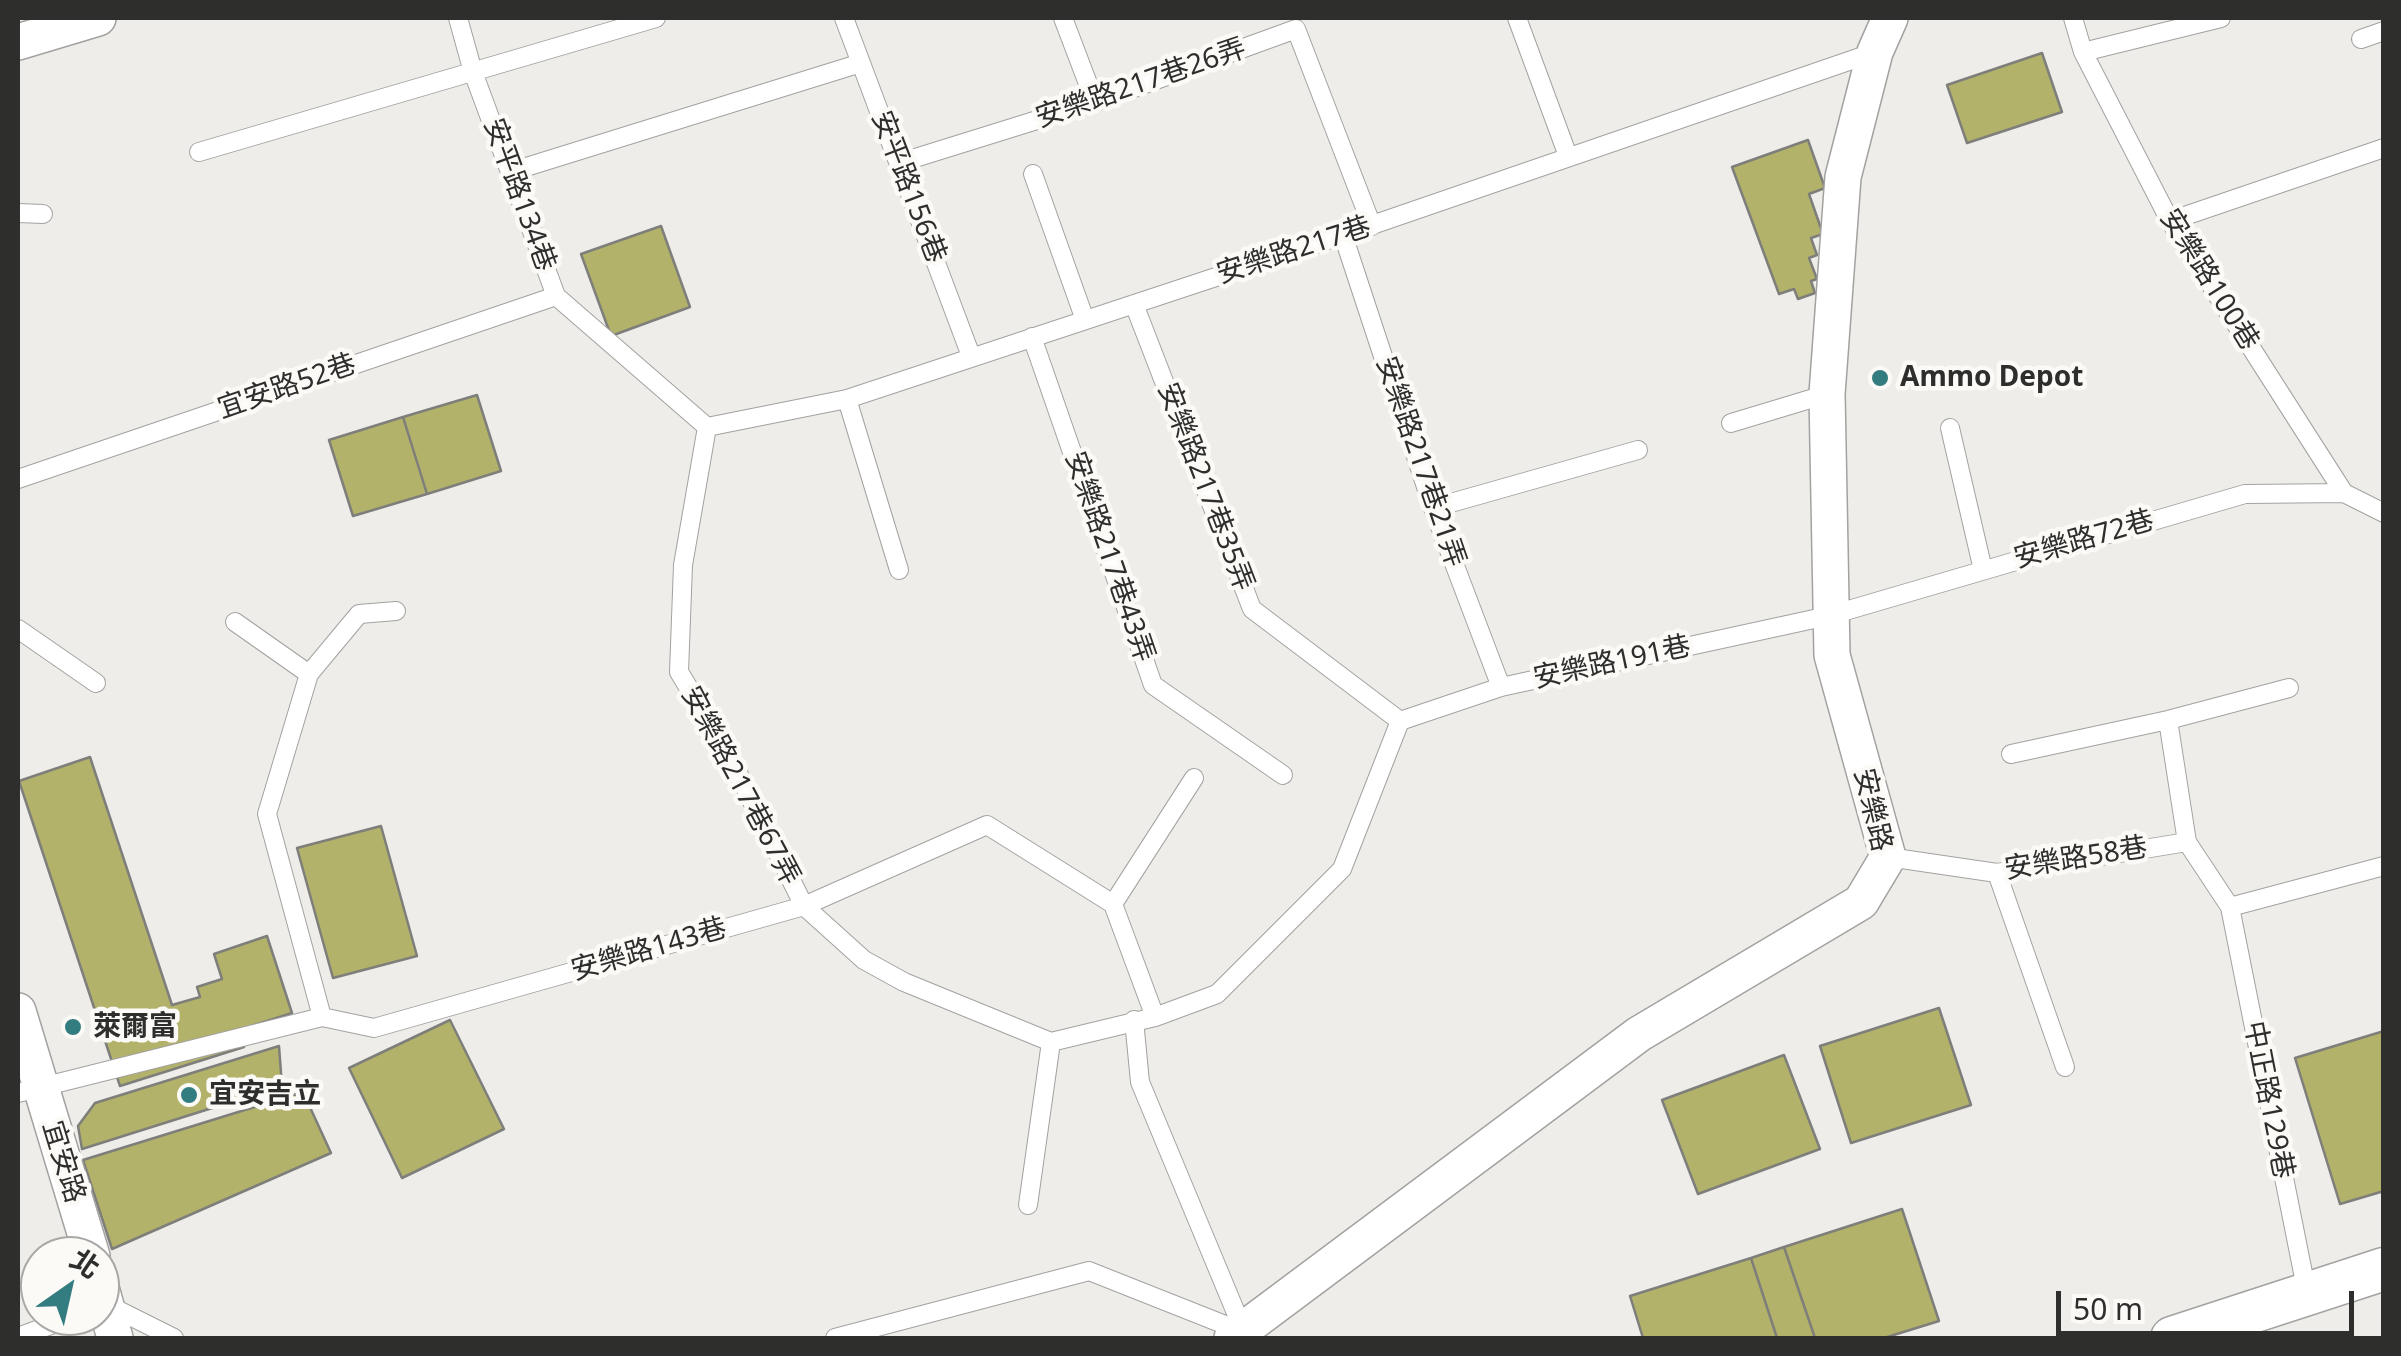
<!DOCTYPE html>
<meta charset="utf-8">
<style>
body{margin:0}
#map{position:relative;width:2401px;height:1356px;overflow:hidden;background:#eeedea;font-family:"Noto Sans","Noto Sans TC",sans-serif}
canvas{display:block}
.frame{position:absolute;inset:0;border:20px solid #2e2e2d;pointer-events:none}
.north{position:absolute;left:20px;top:1236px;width:100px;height:100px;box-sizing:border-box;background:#fbfaf7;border:2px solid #a9a8a6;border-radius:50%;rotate:34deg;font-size:28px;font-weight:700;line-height:40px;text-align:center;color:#2e2e2d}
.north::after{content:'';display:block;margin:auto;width:35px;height:45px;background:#337c7f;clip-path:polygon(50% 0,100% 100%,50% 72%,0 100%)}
.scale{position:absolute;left:2056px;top:1291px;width:298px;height:45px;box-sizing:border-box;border:5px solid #2e2e2d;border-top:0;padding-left:12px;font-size:30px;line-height:35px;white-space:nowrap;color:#2e2e2d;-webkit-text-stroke:8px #fbfaf7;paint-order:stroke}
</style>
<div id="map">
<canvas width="2401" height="1356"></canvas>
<div class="frame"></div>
<div class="north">北</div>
<div class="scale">50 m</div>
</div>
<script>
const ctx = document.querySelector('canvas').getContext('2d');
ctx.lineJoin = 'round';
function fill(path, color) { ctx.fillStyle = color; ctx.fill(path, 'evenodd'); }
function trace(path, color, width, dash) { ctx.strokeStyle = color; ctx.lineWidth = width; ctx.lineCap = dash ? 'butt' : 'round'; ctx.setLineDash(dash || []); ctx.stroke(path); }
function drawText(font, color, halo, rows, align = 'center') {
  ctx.font = font + ' "Noto Sans","Noto Sans TC",sans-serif'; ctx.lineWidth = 9; ctx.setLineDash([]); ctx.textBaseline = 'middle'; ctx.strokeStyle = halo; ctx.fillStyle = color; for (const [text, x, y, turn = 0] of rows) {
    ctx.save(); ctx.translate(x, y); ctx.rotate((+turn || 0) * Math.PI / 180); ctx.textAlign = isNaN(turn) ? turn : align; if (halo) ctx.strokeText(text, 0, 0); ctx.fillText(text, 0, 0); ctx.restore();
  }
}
const building = new Path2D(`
 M2042 53 2062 112 1967 143 1947 85Z
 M1808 140 1825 188 1809 194 1823 234 1811 238 1817 255 1809 258 1817 279 1811 281 1815 293 1798 299 1794 289 1779 294 1732 167Z
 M661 226 690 307 611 336 581 254Z
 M477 395 501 471 427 494 403 417Z
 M403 417 427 494 353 516 329 440Z
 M90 757 172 1005 200 997 197 987 222 979 214 954 267 936 292 1013 239 1030 244 1047 120 1086 19 781Z
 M381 826 417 956 333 978 297 848Z
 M1939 1008 1971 1105 1851 1143 1820 1046Z
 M450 1020 504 1129 402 1178 349 1068Z
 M2384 1031V1191L2340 1204 2295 1058Z
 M279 1046 282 1086 82 1149 78 1126 95 1103Z
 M1784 1055 1820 1149 1698 1194 1662 1100Z
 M303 1092 331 1153 112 1249 83 1160Z
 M1902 1209 1939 1321 1884 1338H1815L1784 1247Z
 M1784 1247 1815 1338H1777L1751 1258Z
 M1751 1258 1777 1338H1643L1630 1296Z`);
fill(building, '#b3b26a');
trace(building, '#7e7e7b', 2.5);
const service = new Path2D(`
 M458 18 473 72 556 296 707 427
 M844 18 971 356
 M1063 18 1095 102
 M1517 18 1568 156
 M2073 18 2083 52 2170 221 2344 493 2384 513
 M2361 39 2384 31
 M2083 52 2221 18
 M199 152 656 18
 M899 163 1095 102 1296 29 1372 226
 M510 172 861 63
 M1033 174 1085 320
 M18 213 43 214
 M2170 221 2384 148
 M1343 235 1433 508 1501 687
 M1134 304 1252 609 1400 721
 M1032 337 1153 685 1283 775
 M847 399 899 570
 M1731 423 1827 394
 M707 427 683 565 679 672 728 753 804 906 864 960 904 982 1051 1042 1155 1017 1217 994 1342 869 1400 721
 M707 427 847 399 1343 235 1875 52
 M1950 428 1983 570
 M18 479 556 296
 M1433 508 1638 450
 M235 622 309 674
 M18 629 96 683
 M2168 720 2289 688
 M1400 721 1501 687 1828 616 2245 494 2344 493
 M2011 754 2168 720 2187 842
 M1888 857 1997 873 2187 842 2230 907 2307 1293
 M1997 873 2065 1067
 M1113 904 1194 778
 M2230 907 2384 866
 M322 1017 267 814 309 674 359 614 396 611
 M1134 1020 1140 1082 1244 1332
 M18 1093 322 1017 374 1028 804 906 987 825 1113 904 1155 1017
 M1028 1205 1051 1042
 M108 1305 174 1338
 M18 1337 75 1316
 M835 1338 1089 1271 1243 1332`);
const minor = new Path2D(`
 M18 42 98 18
 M18 1011 92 1256
 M100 1284 115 1338
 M1232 1338 1639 1034 1861 902 1888 857 1832 655 1827 394 1843 177 1875 52 1890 18`);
const tertiary = new Path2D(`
 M2172 1338 2384 1269`);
trace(service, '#a3a2a0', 20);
trace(minor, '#a3a2a0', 38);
trace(tertiary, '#a3a2a0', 45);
trace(service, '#fff', 18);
trace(minor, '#fff', 35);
trace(tertiary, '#fff', 42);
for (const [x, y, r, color] of [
 [1880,378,10,"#337c7f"],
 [73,1027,10,"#337c7f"],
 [189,1095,10,"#337c7f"]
]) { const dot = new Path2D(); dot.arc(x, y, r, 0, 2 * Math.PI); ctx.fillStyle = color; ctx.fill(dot); trace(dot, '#fbfaf7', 4); }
drawText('28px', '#2e2e2d', '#fbfaf7', [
 ["安樂路217巷26弄",1141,84,-19],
 ["安平路156巷",908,187,69],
 ["安平路134巷",519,195,70],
 ["安樂路217巷",1294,251,-18],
 ["安樂路100巷",2209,280,58],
 ["宜安路52巷",287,387,-19],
 ["安樂路217巷21弄",1420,462,71],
 ["安樂路217巷35弄",1205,487,69],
 ["安樂路72巷",2084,540,-16],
 ["安樂路217巷43弄",1109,557,71],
 ["安樂路191巷",1612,663,-12],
 ["安樂路217巷67弄",740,786,62],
 ["安樂路",1872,810,77],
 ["安樂路58巷",2076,859,-9],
 ["安樂路143巷",649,950,-16],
 ["中正路129巷",2268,1100,79],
 ["宜安路",63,1162,73]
]);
drawText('bold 28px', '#2e2e2d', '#fbfaf7', [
 ["Ammo Depot",1900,378],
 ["萊爾富",93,1027],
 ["宜安吉立",209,1095]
], 'left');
</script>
